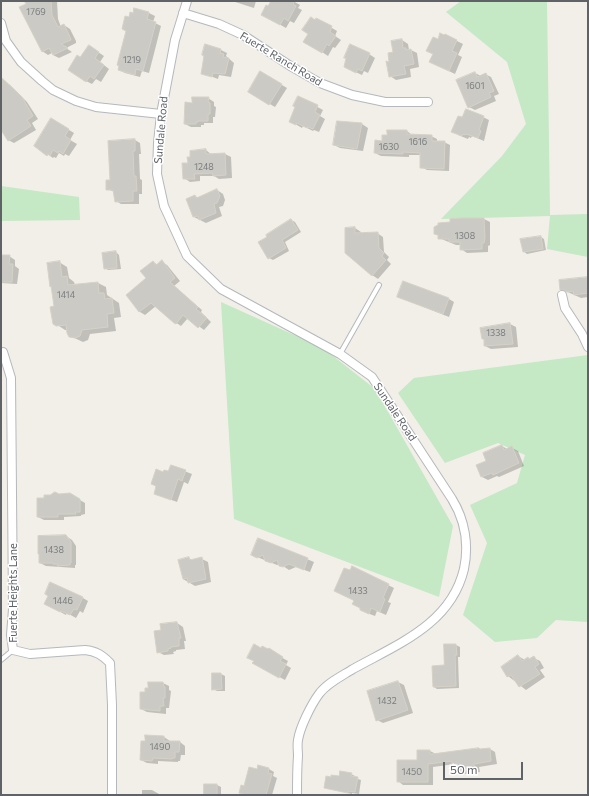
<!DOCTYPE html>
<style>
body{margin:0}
#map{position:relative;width:589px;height:796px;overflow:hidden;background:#f1efe8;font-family:Commissioner,sans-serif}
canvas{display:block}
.frame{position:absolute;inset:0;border:2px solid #5f6368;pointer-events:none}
.scale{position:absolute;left:443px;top:762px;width:80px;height:18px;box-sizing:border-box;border:2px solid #5f6368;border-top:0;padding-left:5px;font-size:12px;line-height:14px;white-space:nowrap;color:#5f6368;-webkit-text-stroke:3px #fff;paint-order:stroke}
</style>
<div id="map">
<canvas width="589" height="796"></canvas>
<div class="frame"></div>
<div class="scale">50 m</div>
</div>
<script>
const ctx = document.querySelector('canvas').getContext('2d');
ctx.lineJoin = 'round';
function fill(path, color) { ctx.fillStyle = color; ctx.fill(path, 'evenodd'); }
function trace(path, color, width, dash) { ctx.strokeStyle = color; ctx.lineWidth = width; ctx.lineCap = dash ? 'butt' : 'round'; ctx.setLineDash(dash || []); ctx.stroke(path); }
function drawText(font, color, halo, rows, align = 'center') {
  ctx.font = font + ' Commissioner,sans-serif'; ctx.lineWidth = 3; ctx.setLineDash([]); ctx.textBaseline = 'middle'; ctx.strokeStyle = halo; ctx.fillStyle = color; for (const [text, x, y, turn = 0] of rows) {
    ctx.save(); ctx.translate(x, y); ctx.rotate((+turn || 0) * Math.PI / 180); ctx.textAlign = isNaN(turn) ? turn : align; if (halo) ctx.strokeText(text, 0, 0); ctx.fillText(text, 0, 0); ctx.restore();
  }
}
fill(new Path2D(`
 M461 1H547L550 215 588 214V257L547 249 550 216 441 219 502 156 526 124 507 62 446 12Z
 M1 186 79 197 80 220 1 221Z
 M221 302 323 348 375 389 453 526 439 597 234 519Z
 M588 355V622L556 620 537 638 495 642 463 615 487 543 470 505 517 483 525 455 498 443 445 463 398 393 414 378Z`), '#c5e8c5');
fill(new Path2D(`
 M25 1H57L58 19 61 27 64 25 70 29 76 41V43L66 48 72 52 59 58 53 55 52 53 48 55 42 51Z
 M232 1H256L254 8Z
 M272 1H293L300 5 298 8 302 10 294 23 290 21 286 28 268 18V7Z
 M135 9 149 13 155 16 153 22 161 26 149 73 142 71 140 77 125 73 119 70 129 18 133 14Z
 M317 19 337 31 335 36 341 40 335 48 333 47 328 56 322 52Z
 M445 35 463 44 458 55 462 57 455 74 436 65 438 40Z
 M402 40 408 44 409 50H411L417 53 419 67 410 69 411 77 396 80 390 76 391 64 394 53Z
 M205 45 221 50 227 53 226 56 234 63 231 77 219 75 218 79 202 73Z
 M95 50 104 56 100 62 109 69 101 82 96 79 92 84 86 81Z
 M369 54 375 58 368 73 364 71 362 75 351 70Z
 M260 72 287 88 275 107 249 92Z
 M475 73 481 76 485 74 491 77 499 94 494 96 496 101 475 110 469 107Z
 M4 81 10 85 27 102 38 119 32 123 36 130 14 143 8 140 1 128V82Z
 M299 97 323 110 320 116 325 119 319 132 314 130 313 131 303 126 302 128 290 121Z
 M208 98 214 102V106L216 107 215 117H213V123H204V125H201V127H191L185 124 193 104Z
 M483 117 489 120 484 141 472 136 471 138 469 137 468 139 458 135Z
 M51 119 74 133 70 140 77 144 69 156 65 154 64 156 59 153 56 158 54 157 53 158 35 146Z
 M351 123 362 124 368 128 363 151 340 148 334 145Z
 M407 131 412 135 431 136 437 139V142H444L450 145 449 171 427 170 421 167V155H409V157L381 156 375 153 388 136Z
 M135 140 140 143 141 154H139L140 179 142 180V194H139V204H121L116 201 115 192 107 189Z
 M206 150 212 155 225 154 231 157 232 178 219 179 214 176H200V181L190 182 184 178 191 158 192 151Z
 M217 190 223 194 225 200 223 206 219 207 222 216 206 223 194 217 187 199 195 196 199 198Z
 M484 219 490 222V245L488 246V252L467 253 461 249V245H456L439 238Z
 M291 220 295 222 301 232 285 242 289 251 273 260 269 258Z
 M355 228 361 232V234L377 233 383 237 384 252 389 257 387 260 391 264 378 279 372 275 346 253Z
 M541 237 544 239 546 250 527 254 523 251Z
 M116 252 119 255 121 269 108 270 105 268Z
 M1 256H9L15 260V266L19 269 17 284 1 283Z
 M59 262 67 267 69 278 74 282 75 285 98 283 106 287 107 295 119 303 121 317 114 318 116 331 90 334 88 340 83 342 70 336 68 330H65L53 322 55 307 53 287 51 286Z
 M153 262 158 265 162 262 167 265 180 281 174 286 202 310 201 312 211 322 204 330 188 318 181 326 175 322 156 306 145 315 140 312 127 295 147 279Z
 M588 278V297L581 298 561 289Z
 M398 297 449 299 454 302 449 317Z
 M510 324 516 327 518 347 491 349 485 346V340L483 339 481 329Z
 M502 446 507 449 512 448 518 451 524 466 499 477 497 476 488 480 482 477 477 466 487 461Z
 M171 466 192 474 188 484 184 482 177 502 155 494 157 487 152 484 164 473H168Z
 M70 494 85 503V514L81 515V516L64 517V520H44L38 517 45 499 59 495Z
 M66 536 72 540 76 546V565H75V568L46 566 40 563Z
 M259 539 314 562 310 572 296 567 289 570 280 564 277 565 252 555Z
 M189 558 193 561 202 559 208 562 211 582 195 586 183 579Z
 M388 585 394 588 388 602 391 603 386 615 377 611 375 616 367 613Z
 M83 598 88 601 83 613 80 611 76 618 67 613 66 615 51 607Z
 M177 623 183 627 186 641H184L185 649 176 650V651L173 652 174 654 164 655 158 652 162 631Z
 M445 645H456L460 647V657H458L459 688 437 689 434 687 445 666Z
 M279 656 288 661 286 665 291 668 285 680 253 663 255 661Z
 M518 656 525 660 528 658 531 660 534 658 540 661 544 668 540 670 545 677 526 690 508 676Z
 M213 674H221L225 676V691H217L213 689Z
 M398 682 404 685 413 713 383 723 377 720Z
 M163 683 169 686V690L171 691 169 708H166V714L147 712 141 709 146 693Z
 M164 737 170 741V742H180L185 746V755H181L180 761H178V762L158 761V764L147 763 141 760Z
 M490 749 495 752 497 764 479 767 480 772 465 774 459 770V767L455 764 433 767V785H403L398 781 418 761V751H430L436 754Z
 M269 769 274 772 273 776 277 778 272 795H244L240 792 257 770Z
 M351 774 355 776V778L361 780 359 794 352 793V794L329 789 325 787 340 777Z
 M217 785 221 787V795H205Z
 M142 790H152L159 794 167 795H142Z`), '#0003');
const building = new Path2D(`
 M24 1H51L52 15 58 27 64 24 70 37 71 40 61 44 68 48 53 55 49 48 42 52 19 7 26 4Z
 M271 1H294L293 4 296 6 288 21 284 18 280 25 261 15 266 5 268 6Z
 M134 8 149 12 147 19 156 22 143 71 136 69 135 75 118 70 119 66 117 65 126 31 122 29 125 16 129 17 130 12 133 13Z
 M311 17 315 20 316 18 332 26 330 32 336 36 329 46 327 44 322 53 303 42 308 34 302 30Z
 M440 33 444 35 445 34 457 40 452 51 457 53 449 71 429 62 433 54 426 51 433 37 438 39Z
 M402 39 403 48H406V50L411 49 414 64 404 66 406 74 389 77 386 61 389 62 388 53 393 52 391 41Z
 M205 44 221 49 220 53 224 54 223 57 229 58 225 74 213 73 212 77 201 74 204 56 202 55Z
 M350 44 370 53 362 71 358 69 356 73 344 67 346 58H344Z
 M89 45 99 52 95 58 104 65 94 79 90 76 86 82 68 70 77 55 80 57Z
 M260 71 282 84 269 105 248 92Z
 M475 72 477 77 486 73 494 91 489 93 491 97 468 108 456 80Z
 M1 77 22 97 33 116 27 120 31 126 8 141 1 130Z
 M298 96 318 105 315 112 320 115 313 129 308 127 307 128 297 123 296 125 289 122 295 107 293 106Z
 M192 97H209L208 102 210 103V114H208V121H198V122H196V124H184L185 102 192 103Z
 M466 109 484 116 479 130 481 131 478 138 466 134 465 135 463 134 462 136 451 132 458 116 462 117Z
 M51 118 69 129 65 136 71 140 63 154 59 151 58 153 53 150 50 156 48 154 47 156 34 146Z
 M337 121 362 123 357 149 333 145Z
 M387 130H407V134L432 135V141H445L444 169 420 168V153L403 152V154L374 153 375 140 382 141V135H387Z
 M135 139V151H133L134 176H136L137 191H133V201L115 202 113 190H106V180H110L108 141Z
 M206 149V154L225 153 226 175 213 176 212 173 194 174 195 179H183L182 163H188L187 157H190V151Z
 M217 189 220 196 217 203 214 204 216 213 199 220 198 216 193 217 186 199 195 195 196 198Z
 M462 218H484L485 238 484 243H482V249L460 250V242H449V239H438V235L434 234V227L438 225V223L450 222V219Z
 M291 219 298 230 282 240 286 248 268 259 258 242 267 237 266 235Z
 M355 227V233L378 232 379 248 384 253 382 256 386 260 372 276 345 253V228Z
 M541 236 543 249 523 252 520 239Z
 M116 251 117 268 104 269 102 253Z
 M1 255H10L9 264H13L12 282H1Z
 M162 260 175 278 170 282 198 307 196 309 207 318 198 328 183 315 176 324 174 323 151 303 139 312 126 295 146 278 140 271 153 261 156 265Z
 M60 261 62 277 67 276 68 285 98 282 99 293H104L105 299 112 298 114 313 107 314 108 327 82 330 80 336 75 338 69 337 67 333 66 325 56 326 53 324 50 307 54 306 51 286 50 287 47 263Z
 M588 277V293L574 295 573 291 567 292 564 290H560L559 280Z
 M403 281 449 298 443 314 397 297Z
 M510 323 513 344 484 346V339H482L480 328Z
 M502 445 504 450 512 446 519 463 493 475 492 473 481 477 476 465 486 461 483 453Z
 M171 465 186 470 182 481 178 479 171 500 154 494 156 486 151 484 156 469 163 472 164 470 168 471Z
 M55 492 59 494 70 493 80 499V512H75L76 514H58V517H37V498H44V495H50Z
 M66 535 71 542V563H70V565L57 566 58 564H53V563H39V554H38V536Z
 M258 538 308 558 304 570 289 564 283 567 279 566 277 560 271 563 265 561 263 555 257 558 251 555Z
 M189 557 190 560 202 557 206 579 188 583 187 578 183 579 178 560Z
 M352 566 389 584 383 598 385 599 380 612 371 608 369 614 360 610V608L352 604 354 601 353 600 334 591 344 568 350 570Z
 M50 582 83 597 77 610 74 609 70 615 61 611 60 612 44 604 48 596 45 594Z
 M177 622 181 638H179V646L171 647V648L168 649V651L157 653 154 631 161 630 160 624Z
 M254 644 261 648 262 646 268 649 269 648 283 657 280 661 286 664 279 678 252 663 254 661 247 658Z
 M444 644H456L457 655H455L456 686 433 687 432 666 444 665Z
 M518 655 522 661 528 657 529 659 534 656 539 664 535 667 540 674 519 687 511 675 507 677 501 667Z
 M212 673H221L222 689 212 690Z
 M398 681 408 710 376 721 367 691Z
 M148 682H163L164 687H165V698H163L164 706H160V711L140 709V692H145V688H148Z
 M145 735 164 736V741H180L179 752H175V758H173L172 759 153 758 152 761 140 760 141 741H145Z
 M479 748 480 749 490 748 491 761 474 764V769L458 771 457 763 452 764V761L428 764V782H397V760H417V750H430V754Z
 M258 765 269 768 268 773 272 774 266 795H245L239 793 241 785 244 786 249 767 257 769Z
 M340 771 352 773 351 776 358 777 355 792 348 791V793L324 788 326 776 331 777V775L339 776Z
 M204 784H217V795H204Z`);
fill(building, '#cccac5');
trace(building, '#d6d1c6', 1);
const service = new Path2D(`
 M340 354 379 285
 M1 660 13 650`);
const minor = new Path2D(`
 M187 1 175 40 161 114 158 143 157 174 164 206 187 256 221 289 340 354 372 377 452 499C465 520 469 545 464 569 451 624 398 644 353 669 342 676 327 683 319 694 311 705 300 727 298 740 297 745 298 751 298 756 297 769 297 782 297 795
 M183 13 219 24 243 35 292 67 320 83 352 95 385 102H428
 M1 23 6 41 21 62 42 81 53 90 76 101 96 107 161 114
 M562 295 565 308 582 334 588 347
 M3 352 11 378 13 609 11 635 13 650 30 654 85 650C96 651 102 655 110 663L112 705V795`);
trace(service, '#b5b8bc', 6);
trace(minor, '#b5b8bc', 10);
trace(service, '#fff', 4);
trace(minor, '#fff', 8);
drawText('9px', '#7a7d7f', null, [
 ["1769",36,12],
 ["1219",132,60],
 ["1601",475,86],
 ["1616",418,142],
 ["1630",389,147],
 ["1248",204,167],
 ["1308",465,236],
 ["1414",66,295],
 ["1338",496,333],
 ["1438",54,550],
 ["1433",358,591],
 ["1446",63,601],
 ["1432",387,701],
 ["1490",160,747],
 ["1450",412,772]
]);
drawText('11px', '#5f6368', '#fff', [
 ["Fuerte Ranch Road",281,59,31],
 ["Sundale Road",161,130,-85],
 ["Sundale Road",395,412,56],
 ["Fuerte Heights Lane",13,593,-90]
]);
</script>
